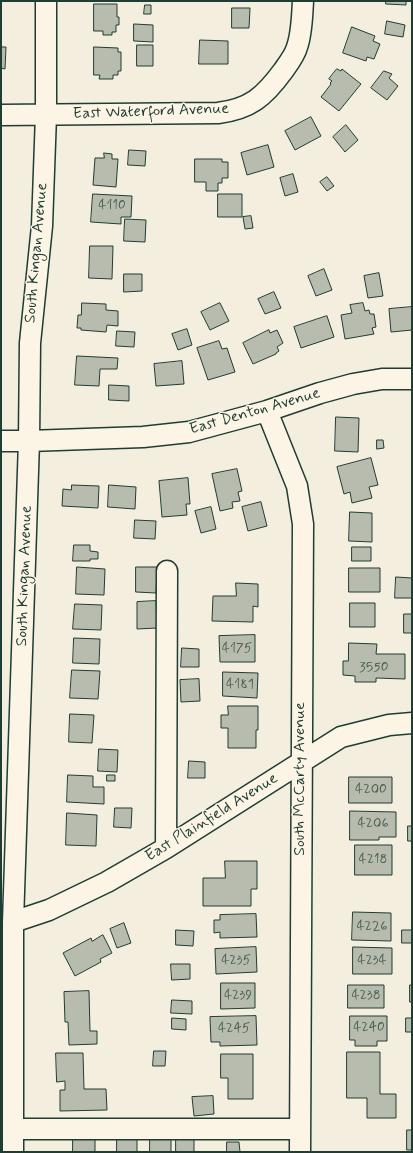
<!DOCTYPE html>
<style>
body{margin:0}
#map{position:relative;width:413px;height:1153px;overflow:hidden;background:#f3eede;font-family:Mynerve,sans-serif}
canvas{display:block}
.frame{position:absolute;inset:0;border:2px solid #1f3d34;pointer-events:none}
</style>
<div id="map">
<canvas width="413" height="1153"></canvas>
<div class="frame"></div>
</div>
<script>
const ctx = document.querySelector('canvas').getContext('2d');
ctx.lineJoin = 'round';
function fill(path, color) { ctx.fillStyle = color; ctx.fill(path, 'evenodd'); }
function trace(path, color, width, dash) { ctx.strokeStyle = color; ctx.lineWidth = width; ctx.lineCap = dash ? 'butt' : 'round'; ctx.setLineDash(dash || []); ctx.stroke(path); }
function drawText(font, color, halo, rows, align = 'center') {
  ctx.font = font + ' Mynerve,sans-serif'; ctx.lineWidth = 3; ctx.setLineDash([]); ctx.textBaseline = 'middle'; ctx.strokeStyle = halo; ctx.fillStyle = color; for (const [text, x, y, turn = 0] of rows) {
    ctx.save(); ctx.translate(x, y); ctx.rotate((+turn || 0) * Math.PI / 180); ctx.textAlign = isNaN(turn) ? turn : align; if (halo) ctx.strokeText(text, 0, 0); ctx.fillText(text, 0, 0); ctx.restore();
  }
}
const building = new Path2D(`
 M386 1H406V5L386 4Z
 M94 4H117V17H119V25H116V32H112V35H103V31H94Z
 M145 5H151V14H144Z
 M232 8H250L249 28H232Z
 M387 21 405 25 403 37 385 34Z
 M134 24 153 25V42L134 41Z
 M352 27 375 36 373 41 380 44 374 59 367 57 366 61 343 53Z
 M200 40 228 41V64H199Z
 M137 45H153V66H137Z
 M1 47H6L5 69 1 68Z
 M94 47 118 48V52H121V71H118V75H113V79H99L100 75H94Z
 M337 69 341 71 342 69 361 84 339 111 321 97 331 84 330 83 332 81 329 79Z
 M384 71 392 74 389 78 398 86 387 100 371 88Z
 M311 117 321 136 295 150 285 131Z
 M346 125 358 140 345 152 333 137Z
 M268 145 274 167 247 175 241 153Z
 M129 150 146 151 145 166 128 165Z
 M104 153 112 154V159H118L116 187 93 185 95 158H104Z
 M195 159H222V162H228V178H222V183H218V191H206V182H195Z
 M293 174 298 192 285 196 280 178Z
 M327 177 334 186 327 191 320 182Z
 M93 194 132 196 131 217H121V224L91 222Z
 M218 194H242V217H218Z
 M251 216 253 228 245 229 243 217Z
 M125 219 146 220 145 242 124 241Z
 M90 246H113L112 279 89 278Z
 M324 269 332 290 316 296 308 276Z
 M379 273 383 296 368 298 364 276Z
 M124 274H142V291L124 292Z
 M274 292 281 308 265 314 258 299Z
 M82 303 106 304V310L118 311V326L107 325 106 332 81 330V328H77L78 315H81Z
 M220 303 229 321 210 330 201 312Z
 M363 303 365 311 369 310 370 314H374L376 327 372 328 374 334 345 339 341 315 352 313 350 305Z
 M412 307V330L391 332 389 309Z
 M327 316 334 337 301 348 294 327Z
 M187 329 192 345 178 350 172 334Z
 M269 330 270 333 277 330 283 343 277 347 279 351 276 353V354L253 364 243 343Z
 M117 331 135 332 134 347 116 346Z
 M219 341 222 349 227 348 235 372 208 380 197 348Z
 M77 356 118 358 117 369H100L99 386 75 385Z
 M182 361 184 384 156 386 154 364Z
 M109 385 129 386V401L109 400Z
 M336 417 359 418 358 452 335 451Z
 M377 440H383L384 448 377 449Z
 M371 458 378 485 369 487 372 498 352 503 350 492 344 494 337 467Z
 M237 469 242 491 238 492 240 501 232 502 233 508 220 511 212 474Z
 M188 478 190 504H186L187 515 162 517 159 481Z
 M72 485 99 486 98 508 62 506 63 489 71 490Z
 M109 485 136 487 135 509 108 507Z
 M261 502 267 526 248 531 242 507Z
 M211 507 216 529 201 533 195 511Z
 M350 512 372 513V542L349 541Z
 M135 520 156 521 155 539 134 538Z
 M74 545H90V551L98 552V559H90V561H73Z
 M352 547H371V561H352Z
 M77 567 105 569 104 595 76 594Z
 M136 567H157L156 593 136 592Z
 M349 568H380V592H349Z
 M396 577 412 578V598H395Z
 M236 583 258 584V607L253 606V622L212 621 213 596H236Z
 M156 601 157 628 137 629V602Z
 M350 603H375V627H350Z
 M75 604 102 605 101 630 73 629Z
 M404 614H412V633H404Z
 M255 635V662H220L219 636Z
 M74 638 100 639 99 664 73 663Z
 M349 643 377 644 376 654H405V679L376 678V682H355V676L343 675V661H348Z
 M182 648 199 649V667H181Z
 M72 670 100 671 98 699 70 698Z
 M223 672 258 673 257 698 223 696Z
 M199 679 200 701 181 702 180 680Z
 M228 706H258V730H256V748H228V728H221V715H228Z
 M70 714 94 715 92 743 69 742Z
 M99 749 118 750 117 772 98 771Z
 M189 761 205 762V778H188Z
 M68 775 93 776V787H104V804L67 802Z
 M107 775H115V781H107Z
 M349 777H392V803H349Z
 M115 808H132L131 828 114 827Z
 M350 811 396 812V837H379V840H350Z
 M67 813 97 815 96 846 66 845Z
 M408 826H412V841H408Z
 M355 845H392V875H355Z
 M225 861H257V889H251V906H203V878H225Z
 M353 912 391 913V941L352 940Z
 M256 914 257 937 220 938V932L214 933V920H220V915Z
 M124 923 131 943 117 948 110 929Z
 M176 930 194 931 193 946 176 945Z
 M402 930H412V943H402Z
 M103 935 112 953 100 959 101 962 75 976 63 953 91 938 92 941Z
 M256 947 257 972 216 974 215 949Z
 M353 947 392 948V974H353Z
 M171 964H190V979L172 980Z
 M221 983H255V1008L221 1009Z
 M348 985H384V1008H348Z
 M410 985H412V1002H410Z
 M89 991 90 1031H97V1044L69 1045 68 1022H65L64 992Z
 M172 1000 192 1001V1014L171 1013Z
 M256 1016 257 1045 220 1046V1042H211L210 1017Z
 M350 1016H387V1041H377V1046H355V1040H350Z
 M172 1018 186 1019V1030L172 1029Z
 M406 1018H412V1032H406Z
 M154 1051H166L165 1066H153Z
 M347 1052H380V1094H396V1118H367V1098H347Z
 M56 1053H83L84 1089H106L107 1110 60 1111V1090H65V1081L57 1082Z
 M221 1054H253V1099H228V1078H221Z
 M213 1096 214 1114 194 1116 192 1097Z
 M407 1130H412V1150H407Z
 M73 1137H95V1152H73Z
 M117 1138H137V1152H117Z
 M150 1139H171V1152H150Z
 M176 1139H194V1152H176Z
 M227 1142H239L240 1152H227Z`);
fill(building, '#b8bcae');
trace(building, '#1f3d34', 1);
const minor = new Path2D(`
 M1 115 218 113C250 109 264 97 283 71 288 64 295 55 297 47 302 33 302 16 303 1
 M267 411 297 486 303 524 300 1152
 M1 441H29L143 437 189 432 267 411 320 393 353 384 382 379H412
 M166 848 167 571
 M13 922 49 910 107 882 166 848 341 737 389 725 412 723
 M13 1129H300
 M13 1152V922L29 441 30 343 42 226 46 115V1`);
trace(minor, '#1f3d34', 23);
trace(minor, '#fcf5e5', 20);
drawText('14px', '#455d52', null, [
 ["4110",112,206],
 ["4175",237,649],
 ["3550",374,668],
 ["4181",240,685],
 ["4200",371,790],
 ["4206",373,824],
 ["4218",373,860],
 ["4226",372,927],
 ["4235",236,961],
 ["4234",372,961],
 ["4239",238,996],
 ["4238",366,996],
 ["4240",369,1028],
 ["4245",234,1029]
]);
drawText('16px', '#1f3d34', '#fcf5e5', [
 ["East Waterford Avenue",151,112,-2],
 ["South Kingan Avenue",37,253,-85],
 ["East Denton Avenue",255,412,-16],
 ["South Kingan Avenue",25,576,-88],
 ["South McCarty Avenue",301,779,-90],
 ["East Plainfield Avenue",212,818,-32]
]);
</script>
